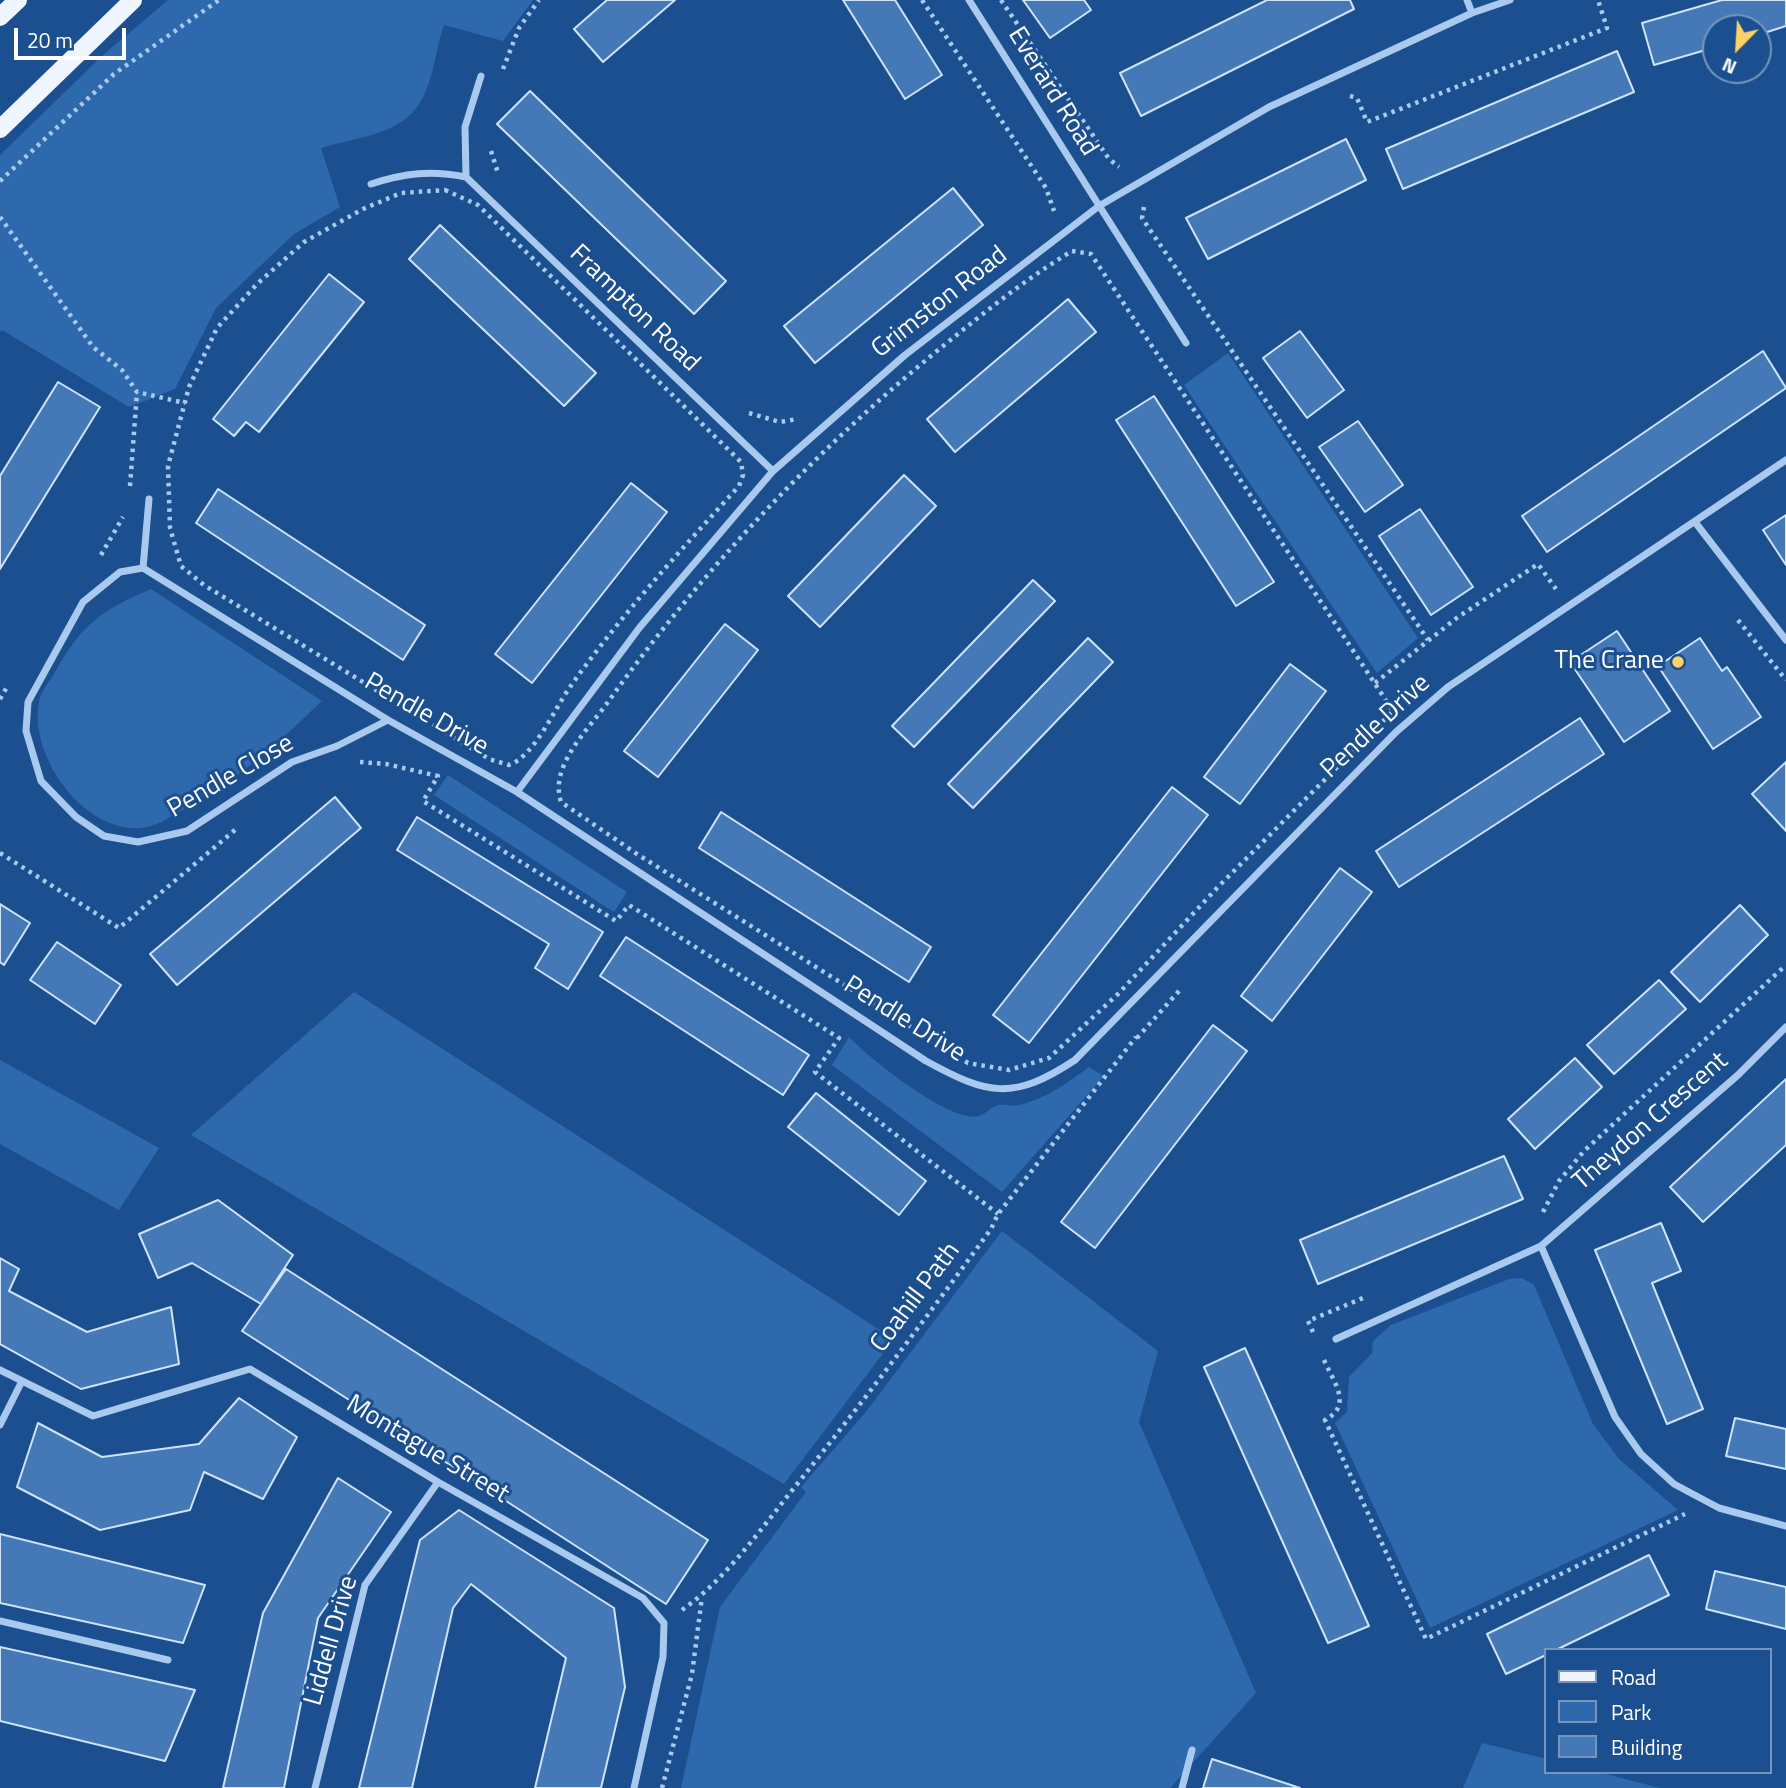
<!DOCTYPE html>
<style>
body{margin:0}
#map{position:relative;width:1786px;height:1788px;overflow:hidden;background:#1b4f8f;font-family:"Titillium Web",sans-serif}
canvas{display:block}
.legend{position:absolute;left:1544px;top:1648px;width:228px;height:126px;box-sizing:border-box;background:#1b4f8f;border:2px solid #7695bc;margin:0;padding:9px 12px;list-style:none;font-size:21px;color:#fff}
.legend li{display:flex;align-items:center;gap:14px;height:35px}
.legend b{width:35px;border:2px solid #7695bc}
.north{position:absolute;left:1702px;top:14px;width:70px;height:70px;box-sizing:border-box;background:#1b4f8f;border:2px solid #7695bc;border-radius:50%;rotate:204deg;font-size:19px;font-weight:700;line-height:28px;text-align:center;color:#fff}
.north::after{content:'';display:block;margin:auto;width:24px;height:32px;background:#ffd166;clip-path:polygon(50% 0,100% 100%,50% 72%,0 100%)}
.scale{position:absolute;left:14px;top:28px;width:112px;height:32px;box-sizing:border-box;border:4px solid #fff;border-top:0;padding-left:9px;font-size:21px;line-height:24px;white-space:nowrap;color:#fff;-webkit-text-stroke:5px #1b4f8f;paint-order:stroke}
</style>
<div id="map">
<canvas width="1786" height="1788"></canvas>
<ul class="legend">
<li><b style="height:9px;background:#f0f6ff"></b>Road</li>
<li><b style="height:19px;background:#2e69ad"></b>Park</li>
<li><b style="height:19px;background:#4478b7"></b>Building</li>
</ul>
<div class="north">N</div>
<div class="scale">20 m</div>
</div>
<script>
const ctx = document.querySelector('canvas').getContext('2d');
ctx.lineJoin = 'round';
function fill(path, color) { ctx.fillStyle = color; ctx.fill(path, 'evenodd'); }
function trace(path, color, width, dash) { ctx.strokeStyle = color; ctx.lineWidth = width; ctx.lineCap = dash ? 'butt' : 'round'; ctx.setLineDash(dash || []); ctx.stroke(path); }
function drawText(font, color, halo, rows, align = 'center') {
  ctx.font = font + ' "Titillium Web",sans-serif'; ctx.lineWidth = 6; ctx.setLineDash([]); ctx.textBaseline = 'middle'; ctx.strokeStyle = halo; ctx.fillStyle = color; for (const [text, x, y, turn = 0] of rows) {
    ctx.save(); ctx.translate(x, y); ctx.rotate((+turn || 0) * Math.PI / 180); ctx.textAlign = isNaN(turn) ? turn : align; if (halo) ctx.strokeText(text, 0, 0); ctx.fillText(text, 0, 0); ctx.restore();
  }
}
fill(new Path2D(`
 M168 0H533L503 41 444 25C436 49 433 83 419 104 400 135 353 138 321 148L340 207 294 234 216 308 175 389 129 407 2 330 0 332V155L102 56Z
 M1228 353 1418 638 1377 673 1184 385Z
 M151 589 322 701C278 743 234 784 179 812 171 816 160 824 151 826 90 842 28 759 39 702 40 693 49 682 54 674 80 626 101 610 151 589Z
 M448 775 627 892 614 912 434 795Z
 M354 992 894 1339 784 1484 191 1135Z
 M849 1037C869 1058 951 1124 979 1116 986 1114 991 1107 998 1105 1004 1103 1012 1107 1019 1105 1046 1099 1067 1083 1089 1067L1104 1076 1002 1192 832 1065Z
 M0 1060 159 1148 119 1210 0 1144Z
 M1002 1231 1158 1351 1139 1422 1256 1693 1170 1788H681L720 1607 806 1492 801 1487 865 1413Z
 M1522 1278 1534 1285 1593 1424 1619 1459 1678 1510 1430 1628 1335 1423 1347 1412 1349 1377 1372 1353 1373 1341 1391 1325 1509 1279Z
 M1482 1743 1546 1759V1772H1598L1660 1788H1463Z`), '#2e69ad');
const building = new Path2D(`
 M607 0H675L603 62 574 29Z
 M843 0H895L942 75 905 99Z
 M1023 0H1084L1091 10 1050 38Z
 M1267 0H1350L1354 9 1141 116 1120 73Z
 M1722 0H1786V26L1758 35V28H1716V47L1654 65 1642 23Z
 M1617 51 1634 92 1403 189 1386 149Z
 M530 91 726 281 694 314 497 124Z
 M1346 139 1366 180 1208 259 1186 218Z
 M953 188 983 225 815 363 784 326Z
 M440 225 596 373 564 406 409 259Z
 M329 274 364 302 259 432 246 422 234 436 213 419Z
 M1068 299 1096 332 955 452 927 419Z
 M1300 331 1344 390 1307 418 1263 358Z
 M1763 351 1786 388 1547 552 1522 516Z
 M58 382 100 407 0 569V476Z
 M1154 396 1274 582 1236 606 1116 420Z
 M1358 421 1403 485 1365 512 1319 447Z
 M904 475 936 506 820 627 788 596Z
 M631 483 667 512 532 683 495 654Z
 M218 489 425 625 403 660 196 523Z
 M1420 509 1473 587 1431 615 1379 536Z
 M1786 515V565L1763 530Z
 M1033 580 1055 601 914 747 892 726Z
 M725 624 758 650 658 777 624 751Z
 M1617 631 1670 711 1624 742 1570 662Z
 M1088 638 1113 662 973 808 948 784Z
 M1700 638 1722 671 1727 667 1761 717 1713 749 1658 666Z
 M1290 664 1326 691 1240 804 1204 777Z
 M1580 718 1604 754 1399 887 1376 851Z
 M1786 762V831L1752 794Z
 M1172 787 1208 815 1029 1043 993 1015Z
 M335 797 361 828 177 985 150 954Z
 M721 812 931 947 909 982 699 848Z
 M417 817 603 932 568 989 535 968 549 944 397 850Z
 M1340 868 1372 892 1272 1021 1241 996Z
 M0 904 30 923 4 965 0 962Z
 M1740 905 1768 935 1700 1002 1671 972Z
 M626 937 809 1055 783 1095 600 976Z
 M57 942 121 985 95 1024 30 980Z
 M1659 980 1686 1009 1614 1074 1587 1045Z
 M1213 1025 1247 1051 1095 1248 1061 1222Z
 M1575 1058 1602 1087 1535 1149 1508 1119Z
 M1786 1079V1145L1703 1222 1670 1187Z
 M816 1093 926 1181 899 1215 788 1127Z
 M1504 1156 1523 1199 1318 1284 1300 1240Z
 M218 1200 293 1255 261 1304 192 1263 158 1278 139 1234Z
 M1661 1223 1681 1271 1652 1283 1703 1409 1667 1424 1595 1250Z
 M0 1258 19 1269 9 1291 87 1332 171 1307 179 1364 81 1389 0 1344Z
 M286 1269 708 1540 666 1604 242 1331Z
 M1245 1348 1369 1626 1328 1643 1204 1367Z
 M239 1398 297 1437 263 1499 204 1472 190 1510 100 1530 17 1487 38 1423 102 1457 199 1444Z
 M1735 1418 1786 1429V1469L1726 1456Z
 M338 1478 391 1512 318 1618 284 1788H223L263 1613Z
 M459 1510 614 1608 625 1687 601 1788H535L566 1658 471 1584 453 1608 412 1788H359L420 1540Z
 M0 1534 205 1585 183 1643 0 1603Z
 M1649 1555 1669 1595 1556 1650H1546V1655L1506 1674 1487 1634Z
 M1715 1571 1786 1587V1629L1706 1609Z
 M0 1647 195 1690 165 1761 0 1721Z
 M1212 1759 1300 1788H1203Z`);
fill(building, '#4478b7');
trace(building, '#cfe3fa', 2);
trace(new Path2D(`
 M922 0 1046 188 1054 211
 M1001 0 1109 159 1119 167
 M503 69 519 28 539 0
 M1350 96 1357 98 1367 122 1607 28 1598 0
 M491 151 498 173
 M0 181 114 74 219 0
 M445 190 478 205 741 462 743 475 739 486C680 551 621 615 570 687 555 708 534 757 509 765L489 759 204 585 181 566 170 528 168 466 189 387 217 328 257 284 304 242 363 209 401 193Z
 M1144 207 1142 218 1428 640
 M0 217 93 347 122 370 137 392 185 403
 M1072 251 1091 254 1393 711 1217 888 1118 994 1049 1058 1009 1070 968 1063 637 854 561 802C549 766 588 730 608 702 705 566 822 443 953 338 991 307 1029 277 1072 251Z
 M749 413 780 422 797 419
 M130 486 137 392
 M101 555 123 517
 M1738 620 1786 680
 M1375 683 1458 617 1538 564 1556 589
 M0 699 7 687
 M360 762 386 764 438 776 423 801 616 921 629 905 839 1038 815 1072 998 1214
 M0 853 119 928 235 830
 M1137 1038 1179 991
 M1543 1212 1559 1181 1584 1151 1786 965
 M1313 1332 1308 1321 1363 1298
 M1324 1360C1334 1383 1353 1405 1325 1420L1426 1639 1685 1514
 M682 1610C726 1579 760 1530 794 1488 862 1403 927 1317 991 1229L998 1214 1136 1037
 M662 1788 692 1674 702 1597`), '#a9c9ee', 4.5, [3.5, 5]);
trace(new Path2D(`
 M969 0 1186 343
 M1467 0 1472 13
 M466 177 773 471
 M466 177 465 127 481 76
 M371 184C405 173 431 170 466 177
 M1695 522 1786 640
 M143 568 388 720 517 792 926 1061C988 1095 1013 1101 1075 1060L1396 732 1448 687 1786 460
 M143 568 120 572 83 602 28 702 26 731 41 781 76 817 104 836 138 842 187 831 292 762 337 746 388 720
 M143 568 149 499
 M517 792 640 627 773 471 905 355 1099 206 1269 107 1472 13 1510 0
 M1786 1027 1738 1075 1541 1246 1615 1417 1641 1454 1674 1484 1719 1508 1786 1526
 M1336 1339 1541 1246
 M0 1370 93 1416 250 1369 438 1482 643 1598 664 1623 663 1657 634 1788
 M0 1425 21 1383
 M0 1621 168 1660
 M315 1788 365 1585 438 1482
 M1182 1788 1192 1750`), '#a9c9ee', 7);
trace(new Path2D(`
 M0 17 18 0
 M0 129 133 0`), '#f0f6ff', 18);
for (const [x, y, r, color] of [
 [1678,662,7,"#ffd166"]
]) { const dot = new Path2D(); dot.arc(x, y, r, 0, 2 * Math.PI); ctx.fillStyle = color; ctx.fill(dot); trace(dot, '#1b4f8f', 2.5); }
drawText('26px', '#fff', '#1b4f8f', [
 ["Everard Road",1052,92,58],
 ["Grimston Road",940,303,-38],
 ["Frampton Road",634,309,44],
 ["Pendle Drive",426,715,30],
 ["Pendle Drive",1376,727,-43],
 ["Pendle Close",231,777,-30],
 ["Pendle Drive",904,1020,32],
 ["Theydon Crescent",1651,1122,-41],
 ["Coahill Path",916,1298,-53],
 ["Montague Street",427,1450,31],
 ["Liddell Drive",332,1641,-74]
]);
drawText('26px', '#fff', '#1b4f8f', [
 ["The Crane",1664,662]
], 'right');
</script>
